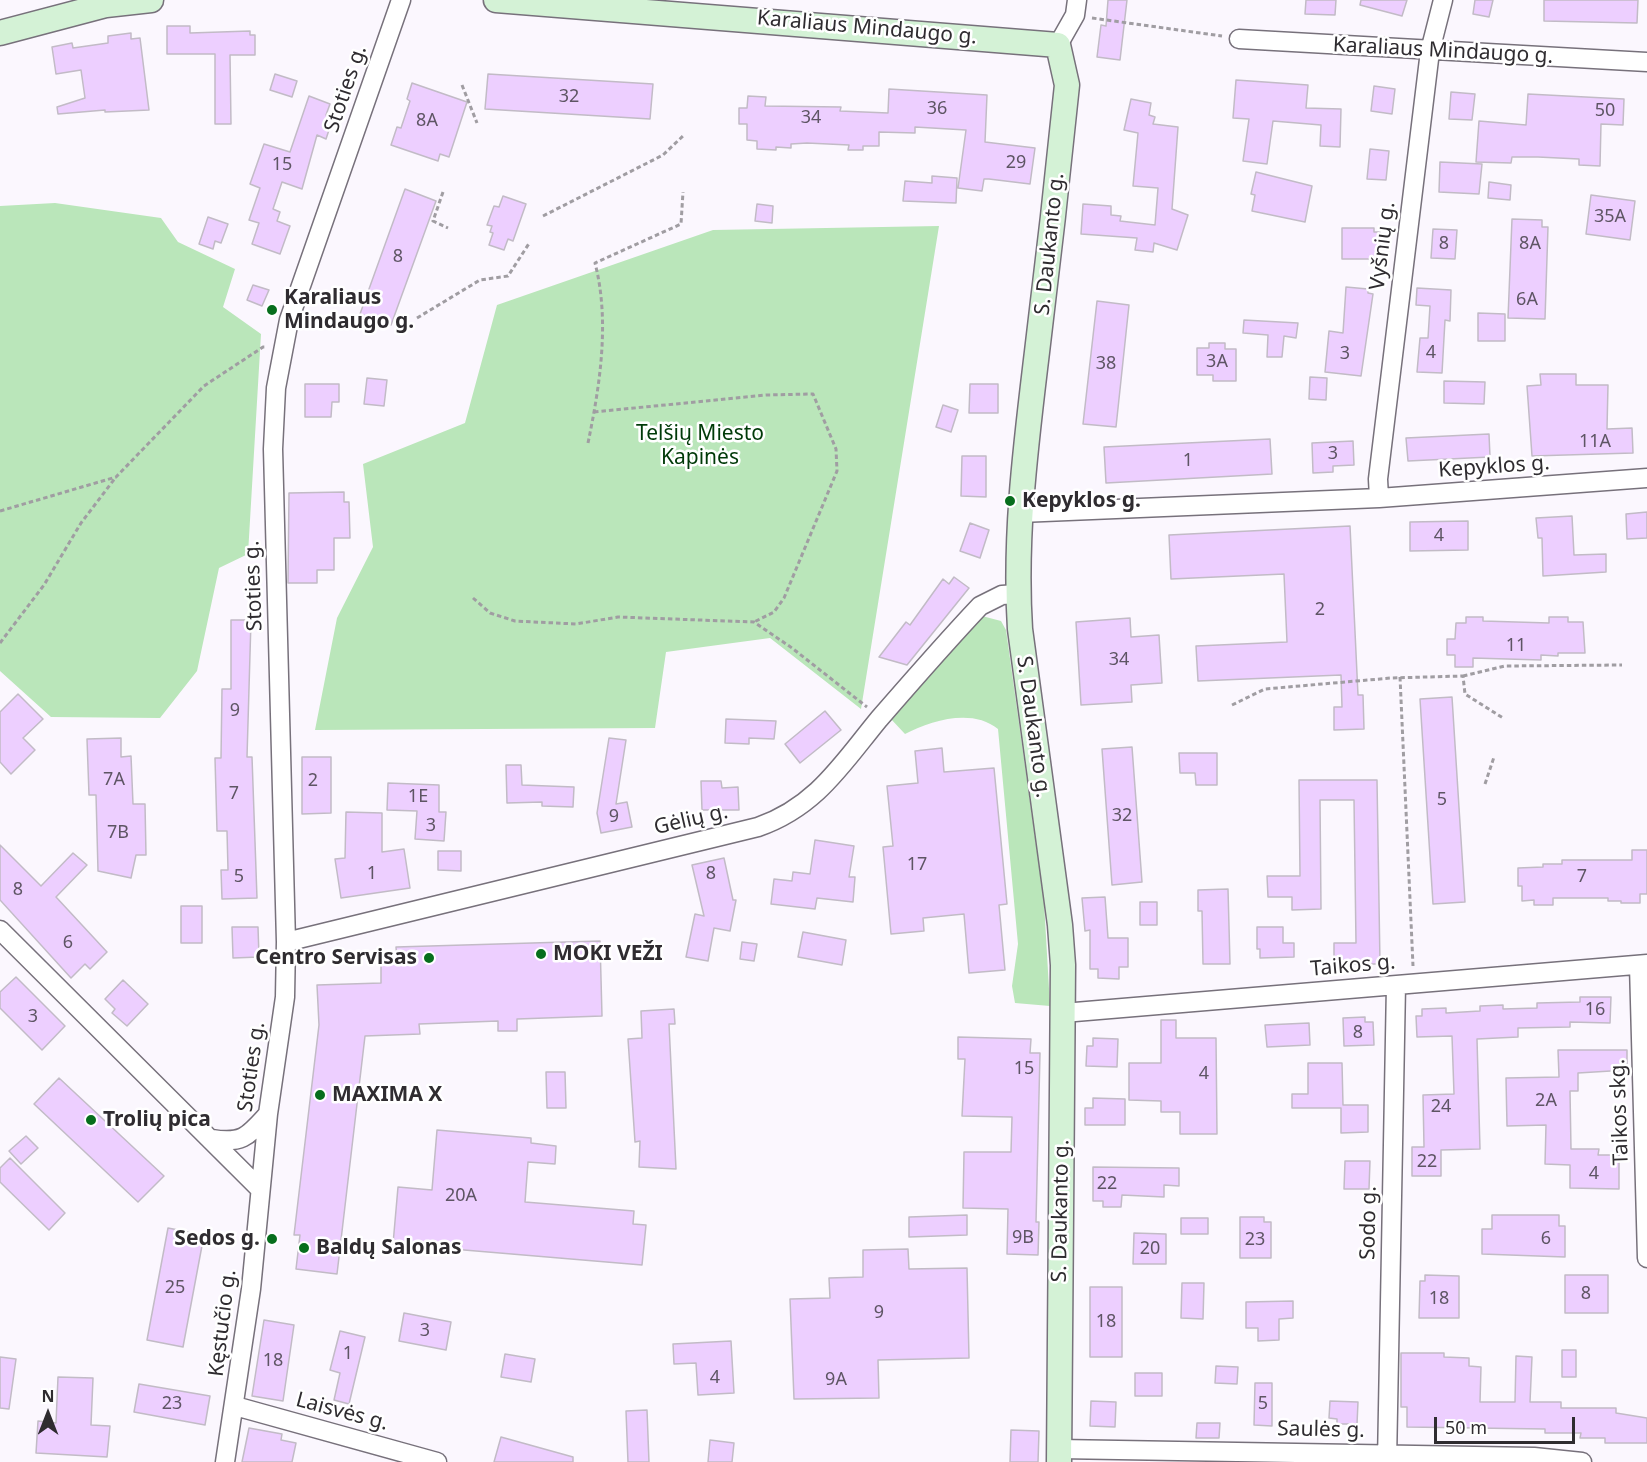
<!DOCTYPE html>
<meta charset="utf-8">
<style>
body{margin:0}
#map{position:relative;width:1647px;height:1462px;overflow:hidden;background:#fbf7fe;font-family:"Noto Sans",sans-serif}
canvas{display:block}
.north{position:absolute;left:18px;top:1384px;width:60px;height:60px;-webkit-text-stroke:4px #fff;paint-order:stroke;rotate:0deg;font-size:16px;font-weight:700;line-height:24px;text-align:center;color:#2f2c30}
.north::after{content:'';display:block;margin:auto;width:21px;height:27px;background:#2f2c30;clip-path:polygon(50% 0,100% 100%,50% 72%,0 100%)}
.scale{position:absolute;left:1434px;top:1417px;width:141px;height:27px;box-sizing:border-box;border:3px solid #2f2c30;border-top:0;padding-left:8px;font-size:18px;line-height:21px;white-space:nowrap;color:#2f2c30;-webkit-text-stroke:4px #fff;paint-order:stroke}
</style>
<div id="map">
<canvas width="1647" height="1462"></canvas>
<div class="north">N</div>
<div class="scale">50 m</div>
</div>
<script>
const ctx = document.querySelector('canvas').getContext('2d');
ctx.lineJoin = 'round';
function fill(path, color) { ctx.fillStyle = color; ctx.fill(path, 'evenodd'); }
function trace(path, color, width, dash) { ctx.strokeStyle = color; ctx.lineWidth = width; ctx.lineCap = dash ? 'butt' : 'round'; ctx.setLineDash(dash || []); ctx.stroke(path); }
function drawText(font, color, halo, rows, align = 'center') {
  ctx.font = font + ' "Noto Sans",sans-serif'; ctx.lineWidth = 5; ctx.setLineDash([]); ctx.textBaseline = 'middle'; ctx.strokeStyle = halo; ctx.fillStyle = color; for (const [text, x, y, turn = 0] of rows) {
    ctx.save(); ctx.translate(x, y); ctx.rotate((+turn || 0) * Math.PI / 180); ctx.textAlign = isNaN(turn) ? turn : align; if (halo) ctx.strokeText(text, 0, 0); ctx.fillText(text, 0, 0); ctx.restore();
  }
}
fill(new Path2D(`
 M55 203 161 218 178 242 235 269 223 307 261 334 248 554 219 568 197 671 160 718 51 717 0 671V206Z
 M939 226 861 709 770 638 666 652 655 728 315 730 337 618 373 547 363 464 465 423 497 305 713 230Z
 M982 616 1001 621 1006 630 1044 902 1050 1006 1015 1003 1012 986 1018 944 998 729C973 708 931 720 905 734L890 718Z`), '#bae6ba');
const building = new Path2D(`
 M1108 0H1127L1120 60 1097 57 1101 25 1106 26Z
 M1306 0H1336L1335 15 1305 14Z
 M1361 0H1407L1402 16 1360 5Z
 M1475 0H1493L1489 17 1473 14Z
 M1544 0H1638L1637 23 1544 21Z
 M167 26H190V33L250 31V35H255V55H230L231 124H215V54H167Z
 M131 33V39L140 38 149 110 105 112V110L58 114 57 107 85 98 81 70 56 74 52 47 72 43 73 48 108 43V36Z
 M275 74 297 81 292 97 270 90Z
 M488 74 653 84 650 119 485 109Z
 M1236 80 1308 85 1306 108 1341 109 1340 147 1320 146 1321 125 1273 121 1267 164 1243 161 1249 119 1233 118Z
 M412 83 467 102 449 157 440 154 438 161 391 145 397 127 401 128 410 101 407 99Z
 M1374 86 1395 89 1392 114 1371 111Z
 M889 89 987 95 985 142 1035 148 1030 184 989 179H984L982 191 958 188 966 130 915 127V133L879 132V146H863V150H848L849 145 807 143 791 144V148L776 147V150L757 149V141L747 140V124H739V108H747L748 96 766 97 765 106 841 107 840 111 888 113Z
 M1451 92 1475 94 1472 120 1449 119Z
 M1528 94 1624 99 1623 125 1601 124 1600 166 1579 165V159L1538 157H1512L1511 163 1476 162 1479 121 1526 125Z
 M309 96 330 104 326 115 333 118 326 139 317 135 302 189 282 182 273 209 280 212 277 221 290 226 280 254 252 244 259 223 249 220 260 188 250 184 264 144 290 152Z
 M1131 99 1151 103 1149 115 1155 117 1153 124 1178 127 1172 209 1188 215 1177 250 1154 243 1153 252 1135 250 1137 238 1081 234 1083 204 1111 206V215L1121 216 1120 221 1155 225 1158 188 1133 186 1138 133 1124 130Z
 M1370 149 1389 151 1386 180 1367 179Z
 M1440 162 1482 164 1479 194 1439 192Z
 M1256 172 1312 186 1305 222 1252 211 1255 195 1251 194Z
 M932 176 957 178 956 203 903 201 905 181 932 183Z
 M1489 182 1511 185 1510 200 1488 198Z
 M405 189 436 201 391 325 360 314Z
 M1591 195 1635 201 1630 240 1586 234Z
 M503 196 526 204 513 241 508 239 504 250 489 245 493 233 490 232 492 226 487 225 494 206 499 207Z
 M757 204 773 206 772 223 755 221Z
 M208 217 228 224 221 243 215 241 213 249 199 244Z
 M1512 219 1542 220V227H1548L1545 319 1508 318Z
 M1342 228H1374V232H1380V259H1342Z
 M1433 229 1457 230 1455 259 1431 258Z
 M253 285 269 290 262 306 247 300Z
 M1346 287 1368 289V293L1373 294 1361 376 1325 372 1329 331 1343 333Z
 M1417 288 1451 290 1450 321 1445 320 1442 373 1417 372 1420 338H1428L1430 306 1416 305Z
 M1097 301 1129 305 1116 427 1083 424Z
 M1478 313 1505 314V341H1478Z
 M1244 320 1298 323 1296 338 1284 336 1282 357H1267L1268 335 1243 333Z
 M1209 343H1225V349H1236V381H1213V375H1197V348H1209Z
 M1540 374H1576V385H1608L1607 429 1632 428 1633 453 1532 456 1527 386 1541 385Z
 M1310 377 1327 378 1326 400 1309 399Z
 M367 378 387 380 384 406 364 404Z
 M1444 381 1485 382 1484 404 1444 403Z
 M305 384H339V402H332L331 417H305Z
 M970 384H998V413H969Z
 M943 405 958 410 951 432 936 427Z
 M1489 434 1490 457 1408 461 1406 438Z
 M1270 439 1272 474 1106 483 1104 447Z
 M1353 441 1354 465 1333 466V472L1313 473 1312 443Z
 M962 456H986V497L961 496Z
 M344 492V502H349L350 538H334V570H317V583H288L289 493Z
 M1647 512V538L1627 539 1626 514Z
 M1572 516 1574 555 1606 554V572L1543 576 1542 538H1538L1536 518Z
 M1468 521V550L1410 551V522Z
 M970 523 989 530 980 558 960 551Z
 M1350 526 1358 695H1363L1364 729 1334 730V707H1342L1341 675 1198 681 1196 646 1287 642 1284 574 1171 579 1169 535Z
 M954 577 969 588 907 665 879 657 906 622 910 625 943 579 949 584Z
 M1466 617H1483V621L1549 623V617H1568V622H1583L1585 653H1558V656L1541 655V660L1473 658V667H1455V655H1447V639H1455L1456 623H1466Z
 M1130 618 1131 637 1159 635 1162 683 1131 685 1132 702 1081 705 1076 622Z
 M231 620H251L247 757H252L257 898 222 899 221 870H228L227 831H217L215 758H221L222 689H231Z
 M18 694 43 719 23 738 35 750 11 774 0 762V712Z
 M1452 697 1465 902 1433 904 1420 699Z
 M825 711 841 730 800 763 785 744Z
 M726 719 776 721 774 739 749 738V744L725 743Z
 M121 738V757L131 756 133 804H145L146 855H136L131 878 98 871 96 795H89L87 739Z
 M609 738 626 740 616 804 627 802 632 827 601 833 597 813Z
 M1132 747 1142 882 1112 885 1102 749Z
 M942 748 944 772 994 768 1007 904 999 905 1005 970 969 973 964 914 923 918 924 931 891 934 883 847 893 846 887 786 918 783 915 751Z
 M1179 753H1217V785H1196L1195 773H1180Z
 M302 757H331V813L302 814Z
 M506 765H521L522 785 574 787 573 807 542 806V802L507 803Z
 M1299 780H1377L1380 964H1334V943H1356L1354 800H1320L1321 909 1292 910V897H1268L1267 876H1300Z
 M701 781H721L722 788 738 787 739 810H702Z
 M388 783 439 785V812H446L444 841 415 839 417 811 387 810Z
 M346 812 382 813V852L404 849 410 888 341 898 335 859 345 858Z
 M815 840 854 846 849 877H855L853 902 817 898 815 909 771 904 774 879 792 881 793 872 810 874Z
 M0 845 41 886 73 853 87 865 56 897 107 952 90 969 85 964 71 978 0 900Z
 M1632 850H1647V894H1640V903H1621V901H1608V898H1553V905H1534V900L1522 901V886H1518V868L1543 867V864H1562V860H1632Z
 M438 851H461V871L438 870Z
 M724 858 733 900H736L730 931 714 928 708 961 686 957 695 914 704 916 692 865Z
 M1228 889 1230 964H1203L1202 911H1198V890Z
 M1105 897 1108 938H1128V967H1119V979L1098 978V969H1090V930L1085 931 1082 898Z
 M1140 902H1157V925H1140Z
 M181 906H202V943H181Z
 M232 927H258L259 957 233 958Z
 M1257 927H1283V943H1294V957L1260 958V949H1257Z
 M803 932 846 940 842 965 798 957Z
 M600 941 602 1016 517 1019V1031H498V1021L419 1024 420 1034 365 1036 337 1274 296 1269 300 1235H294L319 1025 317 985 381 983V961L397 960 396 947Z
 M742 942 757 944 754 961 740 959Z
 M16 977 65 1026 42 1050 0 1008V992Z
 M123 980 148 1004 127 1026 112 1013 115 1009 105 999Z
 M1580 997H1611L1610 1023 1570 1022V1027L1518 1028V1037L1477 1039 1480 1149 1441 1150V1176H1412V1147H1424L1423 1095 1454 1094 1452 1036 1417 1037 1416 1016H1422V1009L1446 1008V1013L1480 1011V1006L1503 1005V1009L1537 1008V1003L1580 1002Z
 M674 1009 675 1024H669L676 1169 639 1167 640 1141 635 1142 628 1039 642 1038 641 1011Z
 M1365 1017V1022H1373L1374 1045 1344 1046 1343 1018Z
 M1161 1020H1176V1038H1216L1217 1134H1180V1112H1161V1101L1129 1100V1063H1161Z
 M1309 1023 1310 1045 1267 1047 1265 1025Z
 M958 1037 1031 1039 1030 1053H1040L1036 1222H1039L1038 1255 1007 1254 1008 1209 963 1208 964 1152H1011L1012 1117 962 1116 965 1059H958Z
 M1093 1038 1118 1039 1117 1067 1086 1066 1087 1046H1093Z
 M1558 1050H1627V1070L1578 1073V1091H1570L1571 1149H1599L1598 1155H1619V1189L1570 1188V1165L1545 1164 1546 1125 1507 1126 1506 1078 1559 1077Z
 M1308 1063H1342L1343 1105H1368V1132L1341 1133V1108H1292V1094H1308Z
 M546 1072H565L566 1108H547Z
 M59 1078 164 1176 138 1202 34 1104Z
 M1093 1098 1125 1099V1125H1085V1108H1093Z
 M437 1130 531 1138V1143L556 1146 555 1164 528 1162 525 1202 634 1211 633 1224 646 1225 642 1265 393 1244 398 1187 432 1190Z
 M26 1136 38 1148 21 1164 9 1151Z
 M10 1158 65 1213 49 1230 0 1182V1168Z
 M1345 1161H1370L1369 1189H1344Z
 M1093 1167 1179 1168V1186L1164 1185V1197L1122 1195 1121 1207H1103V1201H1093Z
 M967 1215V1235L909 1237V1217Z
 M1492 1215H1559V1226H1565V1257L1482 1254V1229H1492Z
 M1240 1217H1264V1222H1271V1258H1240Z
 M1181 1218H1208V1234H1181Z
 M168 1228 204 1235 183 1347 147 1340Z
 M1134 1233 1166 1234V1264H1133Z
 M908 1249 909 1269 967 1268 969 1358 878 1360 879 1398 794 1399 790 1299 830 1298 829 1278 863 1277V1250Z
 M1425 1275 1459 1276V1318H1419L1420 1281H1425Z
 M1565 1275H1608V1313H1565Z
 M1182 1283H1204L1203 1319 1181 1318Z
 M1090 1287H1122V1357H1090Z
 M1293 1301V1318L1279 1319V1340L1258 1341V1328H1246V1302Z
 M404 1313 451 1322 446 1350 399 1341Z
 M264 1320 294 1325 283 1401 252 1396Z
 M340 1331 365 1337 349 1404 334 1400 340 1373 330 1370Z
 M731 1341 734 1393 698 1395 696 1363 674 1364 673 1344Z
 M1562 1350H1576V1377H1562Z
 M1401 1353H1444V1357L1469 1358V1366L1481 1367 1480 1402H1515L1516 1356 1532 1357 1530 1402H1561V1408H1616V1413L1647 1418V1443H1605V1438H1580L1581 1433H1545V1429L1407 1427V1407H1401Z
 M505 1354 535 1359 531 1382 501 1377Z
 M0 1357 16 1359 9 1409 0 1408Z
 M1216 1366 1238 1367 1237 1384 1215 1383Z
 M1135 1373H1162V1396H1135Z
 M58 1377 93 1378 91 1425 110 1426 107 1457 36 1453 38 1421 56 1423Z
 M1255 1383H1272V1426L1254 1425Z
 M139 1384 210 1396 205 1425 134 1412Z
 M1091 1401 1116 1402 1115 1427 1090 1426Z
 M1330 1401 1358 1402 1357 1424H1337V1419L1329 1418Z
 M647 1410 649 1462H628L626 1411Z
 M1197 1423H1220L1219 1438H1196Z
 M249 1428 282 1434 281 1440 296 1443 292 1462H242Z
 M1011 1430 1039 1431 1038 1462H1010Z
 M501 1437 573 1457V1462H494Z
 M710 1440 734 1443 732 1462H708Z`);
fill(building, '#edcfff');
trace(building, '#c2bbc6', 1.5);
const street = new Path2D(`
 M1239 39 1647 62
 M1058 45 1075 15 1077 0
 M1379 498 1378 479 1430 51 1443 0
 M1020 513 1379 498 1647 478
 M0 930 260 1189
 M286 942 758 827C816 807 842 764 879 719 912 681 945 643 980 606L1002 595 1017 594
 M1639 965 1647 1258
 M1063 1013 1647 964
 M212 1139C243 1144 248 1136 268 1114
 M235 1406 437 1462
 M1059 1449 1534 1457 1582 1462
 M225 1462 251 1289 268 1114 285 997 286 942 273 449 276 388 289 320 401 0
 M1387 1462 1396 985`);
const secondary = new Path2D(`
 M496 0 1058 45 1067 85C1058 174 1048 263 1037 352 1026 444 1014 536 1020 629L1060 925 1063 965 1059 1462
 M0 33 106 5 151 0`);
trace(street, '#77717b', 21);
trace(secondary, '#77717b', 27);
trace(new Path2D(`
 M1092 18 1222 36
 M462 85 477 123
 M443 192 433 221 448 228
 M543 216 663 155 684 135
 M417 318 480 280 508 276 530 242
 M594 412 766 395 813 394 836 449 837 471 784 598 774 612 754 622
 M588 443C600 385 610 321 595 263L681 224 683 192
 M0 511 116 477 204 386 263 347H267
 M473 598 490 613 515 621 576 624 618 617 754 622 792 648 867 707
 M0 643 44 585 81 523 116 477
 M1463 676 1505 666 1622 665
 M1400 677 1413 966
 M1232 705 1265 689 1391 678 1463 676 1465 694 1503 718
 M1485 784 1494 757`), '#a09da2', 3, [4.5, 3]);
trace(street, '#fff', 18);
trace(secondary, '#d4f2d6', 24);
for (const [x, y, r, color] of [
 [272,310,6,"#076e1d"],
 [1010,501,6,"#076e1d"],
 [541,954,6,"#076e1d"],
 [429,958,6,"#076e1d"],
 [320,1095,6,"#076e1d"],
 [91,1120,6,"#076e1d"],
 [272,1239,6,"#076e1d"],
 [304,1248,6,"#076e1d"]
]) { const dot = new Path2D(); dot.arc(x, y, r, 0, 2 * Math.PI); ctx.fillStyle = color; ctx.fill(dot); trace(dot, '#fff', 2); }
drawText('18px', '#5e5564', null, [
 ["32",569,97],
 ["36",937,109],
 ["50",1605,111],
 ["34",811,118],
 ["8A",427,121],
 ["29",1016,163],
 ["15",282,165],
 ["35A",1610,217],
 ["8",1444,244],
 ["8A",1530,244],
 ["8",398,257],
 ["6A",1527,300],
 ["4",1431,353],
 ["3",1345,354],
 ["3A",1217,362],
 ["38",1106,364],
 ["11A",1595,442],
 ["3",1333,454],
 ["1",1188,461],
 ["4",1439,536],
 ["2",1320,610],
 ["11",1516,646],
 ["34",1119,660],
 ["9",235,711],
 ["7A",114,780],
 ["2",313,781],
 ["7",234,794],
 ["1E",418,797],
 ["5",1442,800],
 ["32",1122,816],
 ["9",614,817],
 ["3",431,826],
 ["7B",118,833],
 ["17",917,865],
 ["1",372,874],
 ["8",711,874],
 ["5",239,877],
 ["7",1582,877],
 ["8",18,890],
 ["6",68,943],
 ["16",1595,1010],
 ["3",33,1017],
 ["8",1358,1033],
 ["15",1024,1069],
 ["4",1204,1074],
 ["2A",1546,1101],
 ["24",1441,1107],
 ["22",1427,1162],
 ["4",1594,1174],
 ["22",1107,1184],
 ["20A",461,1196],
 ["9B",1023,1238],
 ["6",1546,1239],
 ["23",1255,1240],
 ["20",1150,1249],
 ["25",175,1288],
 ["8",1586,1294],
 ["18",1439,1299],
 ["9",879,1313],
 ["18",1106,1322],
 ["3",425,1331],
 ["1",348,1354],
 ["18",273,1361],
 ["4",715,1378],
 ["9A",836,1380],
 ["23",172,1404],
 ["5",1263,1404]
]);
drawText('21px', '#2f2c30', '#fff', [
 ["Karaliaus Mindaugo g.",867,28,5],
 ["Karaliaus Mindaugo g.",1443,51,3],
 ["Stoties g.",346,89,-71],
 ["S. Daukanto g.",1050,244,-84],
 ["Vyšnių g.",1383,246,-83],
 ["Kepyklos g.",1494,467,-4],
 ["Stoties g.",254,586,-92],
 ["S. Daukanto g.",1033,727,82],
 ["Gėlių g.",691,820,-13],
 ["Taikos g.",1353,966,-5],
 ["Stoties g.",252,1067,-82],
 ["Taikos skg.",1620,1112,-92],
 ["S. Daukanto g.",1061,1211,-89],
 ["Sodo g.",1369,1223,-89],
 ["Kęstučio g.",223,1323,-83],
 ["Laisvės g.",342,1412,15],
 ["Saulės g.",1321,1430,1]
]);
drawText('bold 21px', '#2f2c30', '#fff', [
 ["Karaliaus",284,298],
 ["Mindaugo g.",284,322],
 ["Kepyklos g.",1022,501],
 ["MOKI VEŽI",553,954],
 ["Centro Servisas",417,958,"right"],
 ["MAXIMA X",332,1095],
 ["Trolių pica",103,1120],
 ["Sedos g.",260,1239,"right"],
 ["Baldų Salonas",316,1248]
], 'left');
drawText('21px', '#003a08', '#fff', [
 ["Telšių Miesto",700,434],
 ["Kapinės",700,458]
]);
</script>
